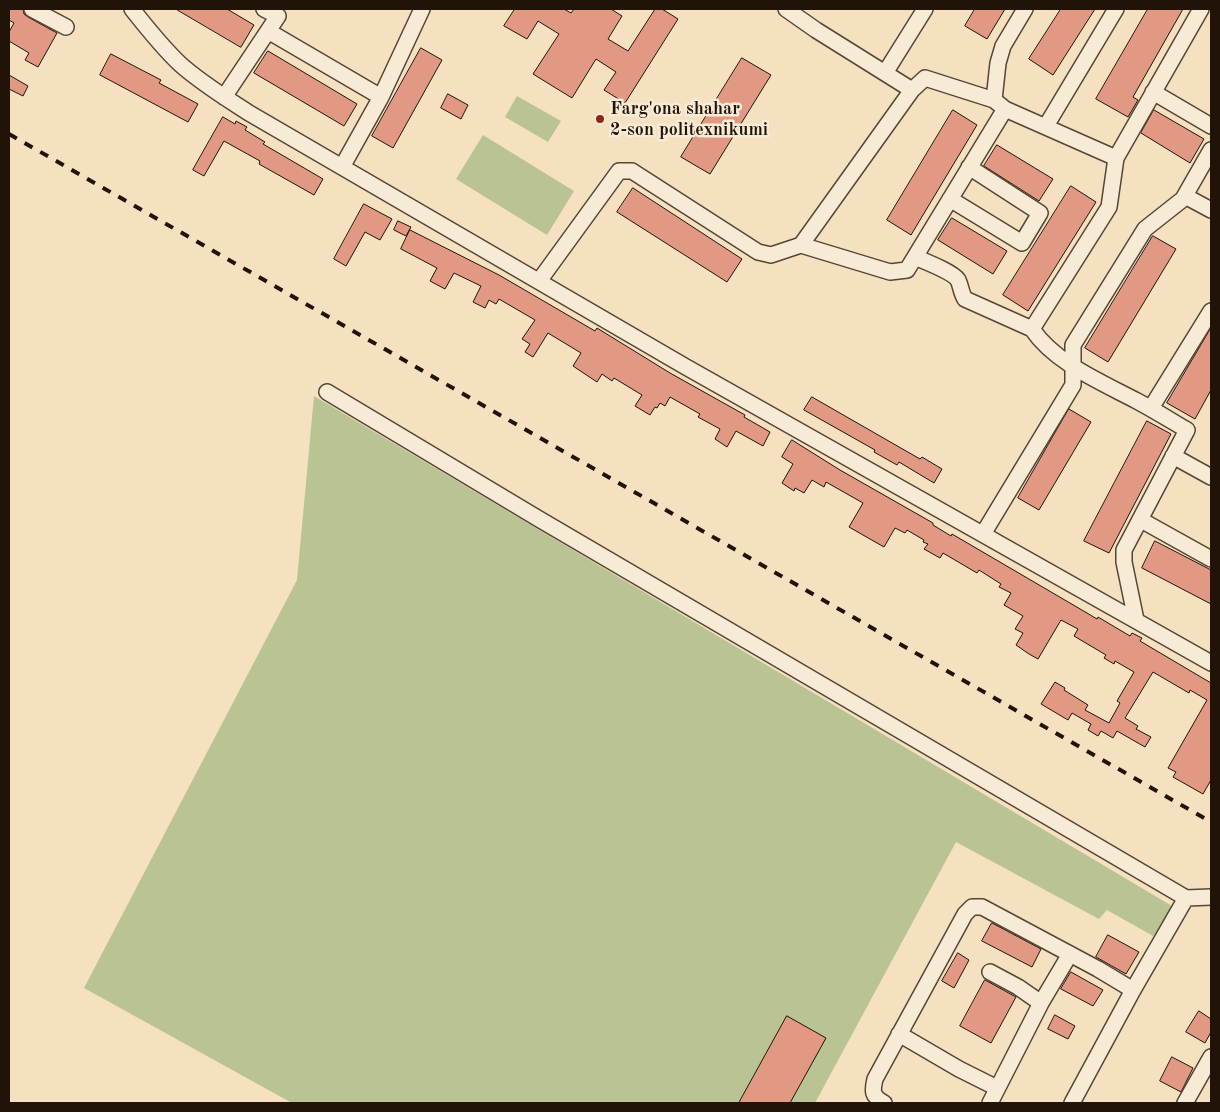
<!DOCTYPE html>
<style>
body{margin:0}
#map{position:relative;width:1220px;height:1112px;overflow:hidden;background:#f5e0c0;font-family:"Old Standard TT",serif}
canvas{display:block}
.frame{position:absolute;inset:0;border:10px solid #211308;pointer-events:none}
</style>
<div id="map">
<canvas width="1220" height="1112"></canvas>
<div class="frame"></div>
</div>
<script>
const ctx = document.querySelector('canvas').getContext('2d');
ctx.lineJoin = 'round';
function fill(path, color) { ctx.fillStyle = color; ctx.fill(path, 'evenodd'); }
function trace(path, color, width, dash) { ctx.strokeStyle = color; ctx.lineWidth = width; ctx.lineCap = dash ? 'butt' : 'round'; ctx.setLineDash(dash || []); ctx.stroke(path); }
function drawText(font, color, halo, rows, align = 'center') {
  ctx.font = font + ' "Old Standard TT",serif'; ctx.lineWidth = 5; ctx.setLineDash([]); ctx.textBaseline = 'middle'; ctx.strokeStyle = halo; ctx.fillStyle = color; for (const [text, x, y, turn = 0] of rows) {
    ctx.save(); ctx.translate(x, y); ctx.rotate((+turn || 0) * Math.PI / 180); ctx.textAlign = isNaN(turn) ? turn : align; if (halo) ctx.strokeText(text, 0, 0); ctx.fillText(text, 0, 0); ctx.restore();
  }
}
fill(new Path2D(`
 M517 96 561 121 548 142 505 117Z
 M483 135 574 191 547 235 456 179Z
 M314 396 1177 909 1153 936 1107 910 1099 919 956 842 815 1103H292L84 988 297 580Z`), '#bac394');
const building = new Path2D(`
 M9 9H23L24 14 28 17 57 33 38 67 25 60 29 53 9 41V32L14 23 9 20Z
 M176 9H227L254 25 241 47Z
 M515 9H564L571 13 574 9H611L622 16 608 39 628 51 655 9H662L678 19 625 103 604 90 616 72 596 59 572 98 533 74 559 34 538 21 527 39 504 26Z
 M975 9H1005L987 39 965 26Z
 M1061 9H1095L1053 75 1029 59Z
 M1148 9H1183L1133 97 1138 100 1128 117 1096 99Z
 M421 48 442 60 393 148 372 136Z
 M268 51 357 104 344 126 254 73Z
 M111 54 161 80 159 83 198 104 188 122 100 75Z
 M742 58 771 75 710 174 681 157Z
 M9 75 28 86 23 96 9 89Z
 M448 94 468 105 461 119 441 108Z
 M953 110 977 125 911 235 887 220Z
 M1154 110 1204 139 1190 163 1141 133Z
 M223 117 235 124 236 121 247 127 245 130 265 142 263 144 323 179 314 195 259 164 260 161 224 141 204 176 193 170Z
 M997 145 1053 179 1039 201 984 166Z
 M1071 186 1096 202 1028 311 1003 295Z
 M633 188 742 259 727 282 617 212Z
 M364 204 392 219 380 240 365 232 346 266 334 259Z
 M952 218 1007 251 993 274 938 240Z
 M398 221 411 227 406 236 394 230Z
 M410 230 499 275 595 331 597 328 670 373 745 415 744 417 770 432 763 446 736 431 727 447 715 439 720 429 698 417 700 414 670 397 665 406 660 403 657 408 655 407 650 415 635 406 642 395 614 378 612 381 602 374 597 382 573 366 581 353 548 333 533 357 525 352 530 344 522 339 535 320 499 299 496 304 489 300 485 308 473 302 481 286 454 273 445 289 430 281 437 268 401 249Z
 M1153 236 1176 249 1108 362 1085 348Z
 M1211 328V390L1195 419 1167 403Z
 M812 397 920 459 922 457 942 469 934 483 899 462 897 465 874 452 875 450 804 410Z
 M1069 409 1091 422 1039 510 1018 498Z
 M1147 421 1171 434 1109 553 1084 541Z
 M792 440 840 470 933 523V525L951 536 952 534 1087 613 1097 619 1098 617 1130 636 1132 633 1142 638 1140 641 1211 683V780L1203 794 1173 777 1176 772 1168 768 1207 700 1190 690 1189 693 1153 672 1125 718 1138 726 1136 729 1151 737 1145 747 1117 731 1113 738 1101 731 1098 736 1088 730 1091 724 1072 713 1068 720 1041 704 1055 682 1065 688 1064 690 1088 705 1085 710 1109 723 1120 703 1117 701 1134 672 1115 661 1114 664 1104 658 1106 655 1074 636 1078 629 1061 620 1038 659 1029 654 1016 645 1023 633 1015 629 1023 616 1004 605 1011 593 999 587 1001 584 979 570 977 573 943 553 940 558 924 549 928 544 923 542 924 540 907 530 905 533 895 528 884 547 849 527 863 503 826 482 824 487 812 480 804 493 795 488 794 491 782 483 793 464 782 457Z
 M1155 541 1211 570V604L1142 568Z
 M992 923 1041 949 1032 967 982 941Z
 M1108 935 1139 952 1126 974 1096 957Z
 M958 953 969 960 954 988 942 981Z
 M1071 972 1103 990 1093 1006 1061 989Z
 M985 980 1016 997 991 1043 960 1026Z
 M1199 1011 1211 1019V1032L1205 1043 1186 1032Z
 M1055 1015 1075 1026 1068 1039 1048 1029Z
 M787 1016 826 1038 790 1103H739Z
 M1172 1057 1193 1068 1181 1092 1160 1081Z`);
fill(building, '#e29984');
trace(building, '#211308', 1);
const minor = new Path2D(`
 M32 9 66 27
 M132 9C147 28 162 47 180 64 201 83 226 98 249 113L686 367 1211 663
 M786 9 816 30 912 90 925 78 994 100 1005 109 1116 158 1201 9
 M268 31 381 97
 M885 73 925 9
 M1153 92 1211 126
 M224 97 278 16 264 9
 M994 100 998 63 1003 46 1025 9
 M1046 126 1116 9
 M342 167 381 97 422 9
 M1185 196 1211 210
 M950 199 1022 243 1040 213 969 167
 M801 245 890 272 907 270 1005 109
 M915 257C924 261 953 272 958 280 961 286 961 293 965 299L1032 329C1055 363 1101 382 1137 401 1154 410 1170 420 1187 430L1124 550V562L1136 620
 M539 281 619 171H632L758 252 771 255 801 245 912 90
 M1032 329 1109 207 1116 158
 M327 392 539 519 1186 898
 M1151 408 1211 311
 M1173 456 1211 477
 M1141 520 1211 559
 M983 534 1073 385V345L1145 229 1183 199 1211 150
 M990 972 1018 987 1041 1003
 M899 1034 959 1069 997 1088
 M884 1103C872 1096 872 1092 875 1079L965 914 972 907H982L1098 969 1133 990
 M990 1103 1041 1003 1070 954
 M1072 1103 1133 990 1186 898 1211 897
 M1185 1103 1211 1057`);
trace(minor, '#564636', 18);
trace(minor, '#f8ebd6', 15);
trace(new Path2D(`
 M9 134 1211 822`), '#211308', 4, [9, 9]);
for (const [x, y, r, color] of [
 [600,119,5,"#8f2418"]
]) { const dot = new Path2D(); dot.arc(x, y, r, 0, 2 * Math.PI); ctx.fillStyle = color; ctx.fill(dot); trace(dot, '#f8ebd6', 2); }
drawText('bold 18px', '#211308', '#f8ebd6', [
 ["Farg'ona shahar",610,109],
 ["2-son politexnikumi",610,130]
], 'left');
</script>
